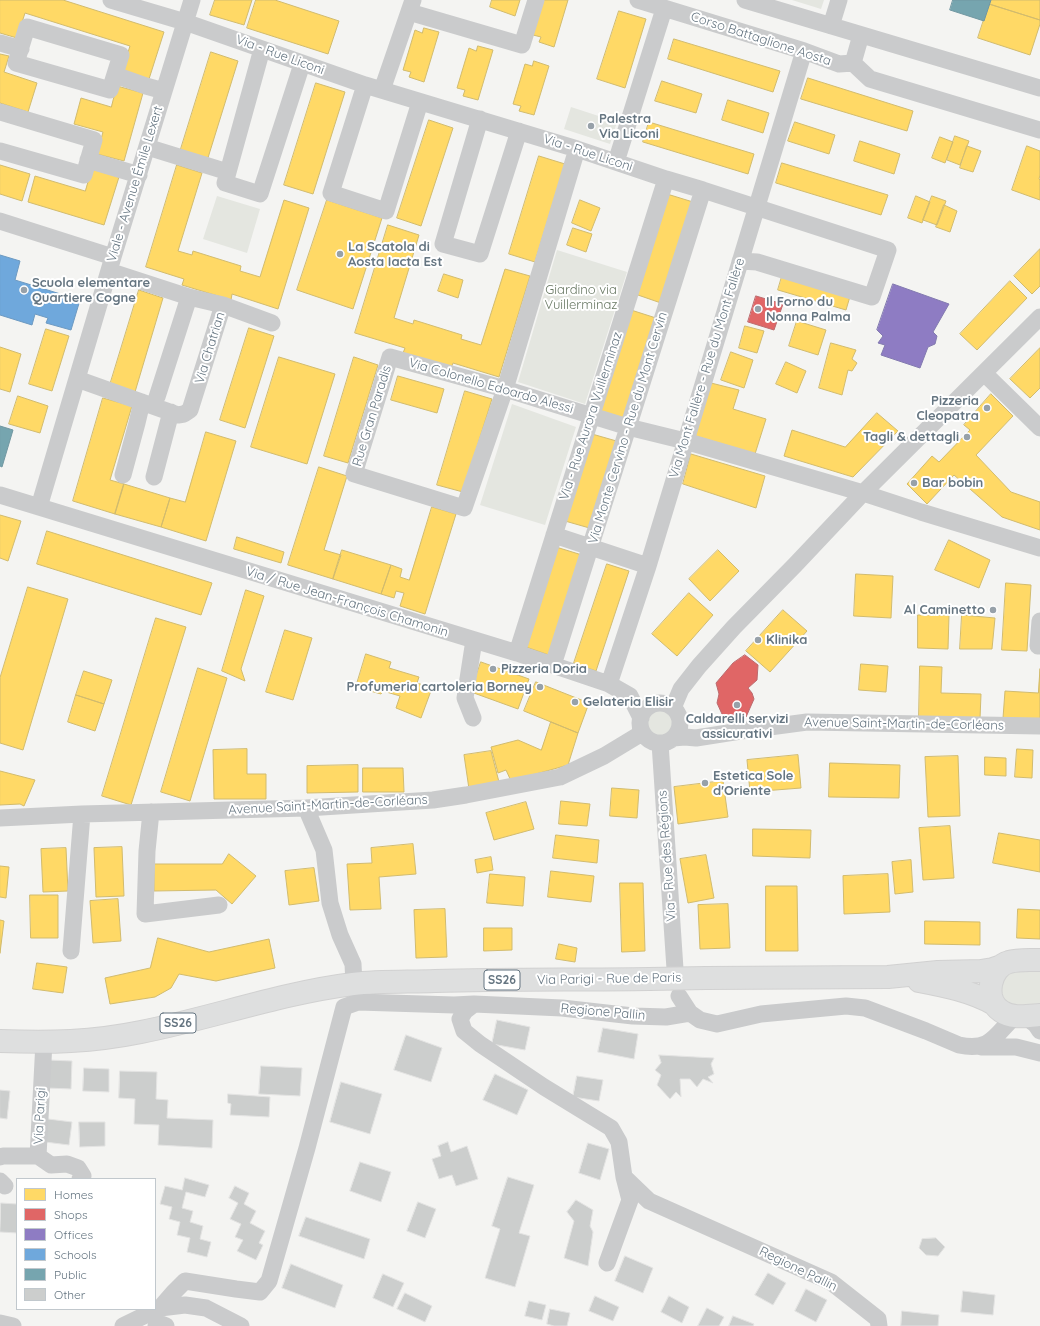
<!DOCTYPE html>
<meta charset="utf-8">
<style>
body{margin:0}
#map{position:relative;width:1040px;height:1326px;overflow:hidden;background:#f4f4f2;font-family:Quicksand,sans-serif}
canvas{display:block}
.legend{position:absolute;left:16px;top:1178px;width:140px;height:132px;box-sizing:border-box;background:#fff;border:1px solid #c1c8cd;margin:0;padding:5px 7px;list-style:none;font-size:12px;color:#657581}
.legend li{display:flex;align-items:center;gap:8px;height:20px}
.legend b{width:20px;border:1px solid #c1c8cd}
</style>
<div id="map">
<canvas width="1040" height="1326"></canvas>
<ul class="legend">
<li><b style="height:11px;background:#ffd966"></b>Homes</li>
<li><b style="height:11px;background:#e06666"></b>Shops</li>
<li><b style="height:11px;background:#8e7cc3"></b>Offices</li>
<li><b style="height:11px;background:#6fa8dc"></b>Schools</li>
<li><b style="height:11px;background:#76a5af"></b>Public</li>
<li><b style="height:11px;background:#cccecd"></b>Other</li>
</ul>
</div>
<script>
const ctx = document.querySelector('canvas').getContext('2d');
ctx.lineJoin = 'round';
function fill(path, color) { ctx.fillStyle = color; ctx.fill(path, 'evenodd'); }
function trace(path, color, width, dash) { ctx.strokeStyle = color; ctx.lineWidth = width; ctx.lineCap = dash ? 'butt' : 'round'; ctx.setLineDash(dash || []); ctx.stroke(path); }
function drawText(font, color, halo, rows, align = 'center') {
  ctx.font = font + ' Quicksand,sans-serif'; ctx.lineWidth = 4; ctx.setLineDash([]); ctx.textBaseline = 'middle'; ctx.strokeStyle = halo; ctx.fillStyle = color; for (const [text, x, y, turn = 0] of rows) {
    ctx.save(); ctx.translate(x, y); ctx.rotate((+turn || 0) * Math.PI / 180); ctx.textAlign = isNaN(turn) ? turn : align; if (halo) ctx.strokeText(text, 0, 0); ctx.fillText(text, 0, 0); ctx.restore();
  }
}
fill(new Path2D(`
 M792 0H824L821 9Z
 M571 107 617 122 610 144 564 129Z
 M217 196 260 209 247 253 203 239Z
 M557 250 627 272 585 404 518 382Z
 M512 404 576 427 545 525 480 505Z
 M646 723a13 13 0 1 1 26 0a13 13 0 1 1-26 0Z
 M1040 967V1007C1034 1007 1017 1008 1012 1006 999 1000 997 975 1012 970 1020 967 1031 968 1040 967Z`), '#e4e6e0');
const homes = new Path2D(`
 M0 0H63L164 32 149 79 122 71 130 46 25 13 17 38 0 33Z
 M215 0H252L244 25 210 15Z
 M256 0H275L339 21 328 54 247 28Z
 M492 0H520L515 16 490 7Z
 M543 0H568L554 47 539 42 541 37 533 35Z
 M991 0H1040V20L989 4Z
 M989 4 1040 20V24L1030 55 978 38Z
 M619 11 646 19 625 88 597 79Z
 M424 28 439 32 424 82 409 77 411 72 403 70 415 30 422 33Z
 M674 39 780 71 773 92 668 59Z
 M478 46 493 50 478 100 463 96 465 90 457 88 469 48 476 51Z
 M211 52 238 61 207 161 180 152Z
 M0 54 9 56 4 72 37 83 28 112 0 103Z
 M534 61 549 66 534 115 519 111 521 106 513 104 525 64 532 66Z
 M808 78 913 111 907 131 801 99Z
 M662 81 702 94 696 113 655 101Z
 M316 83 345 92 313 194 284 185Z
 M117 86 143 93 124 161 97 154 103 132 74 124 81 98 111 107Z
 M728 100 769 113 763 133 722 120Z
 M429 120 453 128 421 226 397 218Z
 M649 122 754 154 748 174 643 142Z
 M795 122 835 135 829 154 788 141Z
 M955 136 969 141 960 165 947 160Z
 M940 137 953 142 945 163 932 158Z
 M860 141 900 154 894 174 854 161Z
 M967 146 981 151 973 172 960 168Z
 M1027 146 1040 151V175L1039 179 1040 180V200L1012 190Z
 M539 156 565 164 535 262 509 254Z
 M782 163 888 195 881 215 776 183Z
 M0 165 30 174 22 201 0 194Z
 M177 165 202 173 178 251 192 255 193 251 241 266 240 271 260 277 284 200 309 208 278 309 232 294 231 300 182 285 184 279 146 267Z
 M92 169 119 177 104 225 28 202 35 176 85 191Z
 M667 194 693 202 661 303 635 294Z
 M916 196 930 202 922 223 908 218Z
 M932 196 946 201 937 225 923 220Z
 M327 200 382 218 353 309 297 290Z
 M580 200 600 208 591 231 572 223Z
 M944 205 957 211 950 232 936 227Z
 M388 225 419 235 394 318 413 324 414 320 462 335 461 339 481 345 505 269 530 276 499 377 453 363 451 368 403 353 405 348 355 333Z
 M573 228 592 234 586 252 567 245Z
 M1040 249V286L1032 294 1014 276Z
 M783 273 851 293 846 310 778 290Z
 M444 274 463 280 458 298 438 291Z
 M1010 281 1027 298 977 350 960 334Z
 M139 290 163 298 135 392 110 385Z
 M631 310 656 318 624 420 599 412Z
 M797 321 826 330 818 355 789 346Z
 M745 326 764 331 757 353 739 348Z
 M249 328 274 336 245 428 220 420Z
 M46 329 69 336 52 391 29 384Z
 M831 343 856 350 852 359 857 363 852 371 848 370 842 395 819 388Z
 M0 347 21 354 10 392 0 389Z
 M1040 348V388L1030 398 1010 379Z
 M731 352 753 360 744 388 721 380Z
 M279 357 335 374 307 464 251 447Z
 M354 357 378 365 348 463 324 456Z
 M786 362 806 371 797 393 776 384Z
 M398 376 444 389 437 413 391 400Z
 M711 383 739 390 733 409 766 419 755 454 695 436Z
 M465 391 492 399 463 492 437 485Z
 M991 394 1013 416 976 455 1011 492 1040 502V530L1002 517 954 475 927 504 907 484 932 456 939 462 970 430 964 425Z
 M18 396 48 406 40 433 9 424Z
 M103 398 132 406 110 480 124 484 115 514 73 501Z
 M877 413 898 431 853 477 784 456 792 430 845 447Z
 M206 432 236 441 206 541 161 527 170 498 185 502Z
 M592 434 620 442 593 529 565 521Z
 M691 454 765 476 756 508 683 484Z
 M319 467 347 476 324 550 341 555 333 579 288 565Z
 M124 484 170 498 161 527 115 514Z
 M432 507 456 514 425 614 400 606 404 593 396 591 394 598 381 594 391 565 402 569 400 577 409 580Z
 M0 515 21 521 8 561 0 558Z
 M47 531 212 583 201 615 37 564Z
 M237 537 284 552 281 563 234 549Z
 M949 540 990 560 979 588 935 570Z
 M556 547 582 555 549 655 523 646Z
 M342 550 391 565 381 594 333 579Z
 M718 550 739 571 710 601 689 579Z
 M607 564 629 571 596 671 574 663Z
 M856 574 893 576 891 618 854 616Z
 M1006 583 1031 585 1027 651 1002 650Z
 M28 587 68 599 23 750 0 743V678Z
 M246 590 264 596 241 669 245 681 222 671Z
 M689 593 713 615 677 656 652 634Z
 M783 610 807 631 770 672 746 651Z
 M918 615H949L948 649 918 648Z
 M962 615 995 618 992 649H960Z
 M156 618 186 627 131 805 102 796Z
 M285 630 312 638 293 700 266 692Z
 M366 654 391 662 389 668 419 677 417 683 432 688 421 718 396 708 400 696 383 691 381 694 356 687Z
 M481 662 529 679 518 709 471 692Z
 M861 664 888 666 886 692 859 690Z
 M920 666 942 667 941 693 981 694 980 719 919 717Z
 M198 668 227 678 190 801 161 792Z
 M1040 669V720L1003 718 1005 691 1038 693Z
 M84 671 112 680 104 704 76 695Z
 M536 682 589 703 578 733 524 711Z
 M76 695 104 704 95 731 68 722Z
 M551 722 578 733 568 765 511 781 506 770 498 773 491 747 518 740 541 750Z
 M247 749V774H266V799H214L213 750Z
 M1017 749 1033 750 1032 778 1015 777Z
 M491 751 499 782 469 789 464 755Z
 M798 755 801 788 750 792 747 760Z
 M958 756 960 816 928 817 925 757Z
 M985 757 1006 758V776L985 775Z
 M830 763 900 765 899 798 829 797Z
 M358 765V792L307 793V766Z
 M363 768H403L404 792H363Z
 M0 771 35 780 24 806 20 804 0 805Z
 M723 781 728 817 678 824 674 787Z
 M612 788 639 790 637 818 610 816Z
 M561 801 590 804 587 826 559 824Z
 M526 802 534 829 494 840 486 813Z
 M950 826 954 878 923 880 919 828Z
 M753 829 811 830 810 858 753 856Z
 M999 833 1040 840V872L993 863Z
 M556 835 599 840 597 863 553 858Z
 M413 844 416 874 379 877 381 909 350 910 347 864 372 863 371 848Z
 M122 847 124 896 96 897 94 848Z
 M66 848 68 891 43 892 41 849Z
 M229 854 256 876 232 904 216 890 154 891V864H222Z
 M706 855 714 898 688 903 680 859Z
 M491 857 493 870 477 873 475 860Z
 M911 860 913 892 895 894 892 862Z
 M0 866 9 867 6 898 0 897Z
 M314 868 319 901 289 905 285 871Z
 M551 871 594 876 591 902 548 897Z
 M490 874 525 877 523 906 487 903Z
 M888 874 890 912 844 914 843 876Z
 M620 883H643L645 951 622 952Z
 M766 886H797L798 951H766Z
 M30 895H58V938H31Z
 M118 899 121 941 93 943 90 901Z
 M728 904 730 948 700 949 698 905Z
 M445 909 447 957 416 958 414 910Z
 M1018 909 1040 910V939L1017 938Z
 M0 920 4 921 0 953Z
 M925 921 980 922V945L925 944Z
 M484 928H512V950L484 951Z
 M158 938 209 952 269 939 275 968 216 981 179 974 171 988 155 997 110 1004 105 978 150 968Z
 M559 944 577 948 575 962 556 959Z
 M37 963 67 967 63 993 33 989Z`);
fill(homes, '#ffd966');
trace(homes, '#d1bb6e', 1);
const shops = new Path2D(`
 M756 296 783 304 774 330 748 322Z
 M745 655 758 665 757 680 748 688 752 693 754 699 746 717 733 719 722 714 717 703 719 694 716 683 733 663Z`);
fill(shops, '#e06666');
trace(shops, '#bb6a6e', 1);
const offices = new Path2D(`
 M893 284 949 304 933 332 937 336 935 344 928 347 920 368 881 355 885 345 878 343 883 336 877 330Z`);
fill(offices, '#8e7cc3');
trace(offices, '#827aaf', 1);
const schools = new Path2D(`
 M0 255 20 261 15 280 80 300 71 330 46 323 48 318 35 314 32 325 0 315Z`);
fill(schools, '#6fa8dc');
trace(schools, '#6c99c1', 1);
const public = new Path2D(`
 M953 0H991L984 21 950 10Z
 M0 426 13 430 2 467 0 466Z`);
fill(public, '#76a5af');
trace(public, '#7197a1', 1);
const building = new Path2D(`
 M497 1020 530 1027 525 1050 492 1044Z
 M603 1028 638 1034 634 1059 598 1052Z
 M406 1035 442 1048 431 1082 394 1070Z
 M659 1055 714 1058 711 1064 714 1074 708 1077 713 1083 703 1079 697 1087 690 1079H680L681 1097 676 1092 670 1099 657 1085 661 1075 655 1070 661 1063Z
 M48 1060 72 1061 71 1089 47 1088Z
 M261 1066 302 1068 300 1096 259 1094Z
 M84 1068 109 1069V1092L83 1091Z
 M120 1071 157 1072 156 1099 168 1100 167 1118 213 1120 212 1148 158 1145 159 1125 134 1124 135 1099 119 1098Z
 M495 1074 528 1090 517 1115 483 1100Z
 M577 1076 603 1080 599 1101 573 1097Z
 M341 1082 382 1094 370 1134 330 1122Z
 M0 1090 10 1091 7 1119 0 1118Z
 M228 1094 270 1097 269 1117 230 1115 231 1104 228 1103Z
 M48 1119 72 1122 69 1145 45 1142Z
 M79 1122H105V1146L80 1147Z
 M448 1142 451 1152 467 1146 478 1179 456 1186 452 1175 439 1179 432 1159 441 1156 438 1146Z
 M588 1143 609 1149 600 1180 579 1173Z
 M360 1162 391 1172 381 1202 350 1191Z
 M508 1177 534 1185 519 1233 530 1236 515 1287 485 1278 500 1229 492 1226Z
 M185 1178 209 1185 205 1197 186 1192 182 1208 193 1211 190 1222 203 1226 200 1239 211 1242 207 1257 187 1252 190 1238 177 1235 180 1222 169 1219 172 1207 160 1204 165 1186 182 1190Z
 M235 1186 249 1193 244 1204 256 1211 250 1223 265 1231 259 1243 263 1245 256 1260 237 1251 243 1240 235 1237 241 1224 230 1219 238 1203 229 1198Z
 M576 1200 593 1210 590 1226 593 1232 588 1266 564 1258 574 1221 567 1212Z
 M418 1202 436 1209 425 1238 407 1231Z
 M1 1203 17 1204V1233L0 1232Z
 M306 1217 370 1239 364 1259 299 1236Z
 M936 1238 945 1247 938 1256 926 1255 919 1248 922 1239Z
 M625 1256 653 1268 643 1293 615 1281Z
 M291 1264 343 1285 335 1308 282 1288Z
 M768 1273 786 1283 773 1305 755 1295Z
 M383 1274 404 1283 393 1307 373 1298Z
 M806 1289 827 1300 816 1322 795 1311Z
 M963 1291 995 1295 993 1315 961 1312Z
 M405 1293 432 1306 425 1322 397 1309Z
 M595 1296 619 1307 613 1321 589 1311Z
 M669 1296 689 1307 682 1323 661 1312Z
 M529 1301 546 1305 542 1320 525 1316Z
 M707 1308 724 1317 719 1326H698Z
 M550 1309 570 1313 567 1326H554L547 1324Z
 M902 1311 939 1315 938 1326H901Z
 M733 1316 754 1324 753 1326H729Z`);
fill(building, '#cccecd');
trace(building, '#e3e3e2', 1);
const major = new Path2D(`
 M1040 960C1031 960 1018 959 1009 962 990 967 983 999 1001 1011 1012 1019 1027 1016 1040 1015
 M706 978 888 977 938 972 981 971 993 969 999 967
 M919 981C945 986 971 991 994 1004
 M0 1041C50 1043 92 1042 141 1032 212 1018 281 993 353 984 379 981 409 982 435 981 506 979 578 980 649 979`);
trace(major, '#d1d1d1', 24);
trace(new Path2D(`
 M111 0 185 22 365 85 577 149 666 179 703 190 888 250 872 297 757 262 740 261
 M638 0 804 51 839 64 853 63 870 79 1040 130
 M745 0 1040 88
 M409 12 522 45 536 0
 M831 26 839 0
 M27 27 121 55 110 90 16 63Z
 M0 43 21 49
 M262 49 225 183 260 194 302 64
 M853 63 861 35
 M115 75 146 86 164 91
 M365 85 331 193 386 211 420 102
 M382 90 413 0
 M0 112 94 140 84 175 0 151
 M480 119 443 244 480 254 519 131
 M147 147 228 172
 M577 149 505 389 464 508 354 474 390 357 505 389 628 427 685 441 863 493 921 512 1040 548
 M88 160 139 175
 M616 162 664 9
 M0 221 113 257
 M109 271 189 297 223 305 272 323
 M984 373 1040 428
 M77 379 178 415 184 414 190 410 223 305
 M157 397 189 297
 M123 475 137 423 142 402
 M154 477 171 412
 M0 495 517 653 609 684 630 696 641 718
 M39 507 113 257 192 0
 M554 535 648 566
 M1040 621 1038 646H1040
 M517 653 666 179
 M553 665 703 190
 M609 684 648 566 804 51
 M640 723a20 20 0 1 1 40 0a20 20 0 1 1-40 0Z
 M673 708 681 689 699 666 734 627 795 565 863 493 1040 317
 M473 718 465 698 474 640
 M673 738 685 737 696 738 747 730 807 722 1040 726
 M660 743 675 969
 M306 808 324 850 330 903 340 935 353 964 354 984
 M151 812 147 851 145 914 219 905
 M0 818 82 814 306 808 433 800 466 795 560 777 604 756 642 733
 M71 951 82 814
 M679 996 690 1013
 M1025 1016 1036 1025 1040 1031
 M44 1042 38 1156 51 1165 67 1164 78 1168 83 1176 80 1179
 M981 1047H1016L1040 1053
 M0 1157 3 1156H38
 M0 1181 5 1186
 M607 1263 630 1200 624 1177
 M160 1308 173 1293 185 1281 236 1289 260 1292 269 1281 307 1148 344 1007 358 1002 454 1005 474 1004
 M0 1323 13 1326
 M123 1326 160 1308 185 1305 206 1308 241 1326
 M156 1326 161 1324 166 1326
 M879 1326 878 1319 831 1282 649 1201 624 1177 619 1142 611 1128 544 1087 480 1044 464 1031 460 1019 465 1011 474 1004 562 1008 633 1016 666 1017 690 1013 700 1020 717 1024 761 1014 846 1006 865 1008 926 1031 959 1045C991 1052 995 1035 1015 1016`), '#cacbcc', 17);
trace(major, '#dedfdf', 22);
const majorBridge = new Path2D(`
 M649 979 706 978`);
trace(majorBridge, '#d1d1d1', 24, []);
trace(majorBridge, '#dedfdf', 22);
for (const [x, y, r, color] of [
 [591,126,4,"#97a1a9"],
 [340,254,4,"#97a1a9"],
 [24,290,4,"#97a1a9"],
 [758,309,4,"#97a1a9"],
 [987,408,4,"#97a1a9"],
 [967,437,4,"#97a1a9"],
 [914,483,4,"#97a1a9"],
 [993,610,4,"#97a1a9"],
 [758,640,4,"#97a1a9"],
 [493,669,4,"#97a1a9"],
 [540,687,4,"#97a1a9"],
 [575,702,4,"#97a1a9"],
 [737,705,4,"#97a1a9"],
 [705,783,4,"#97a1a9"]
]) { const dot = new Path2D(); dot.arc(x, y, r, 0, 2 * Math.PI); ctx.fillStyle = color; ctx.fill(dot); trace(dot, '#fff', 1.5); }
for (const [x, y, w] of [
 [502,980,36],
 [178,1023,36]
]) { const box = new Path2D(); box.roundRect(x - w / 2, y - 10, w, 20, 3); ctx.fillStyle = '#fff'; ctx.fill(box); trace(box, '#657581', 1); }
drawText('bold 12px', '#657581', null, [
 ["SS26",502,980],
 ["SS26",178,1023]
]);
drawText('13px', '#657581', '#fff', [
 ["Corso Battaglione Aosta",761,39,18],
 ["Via - Rue Liconi",280,55,20],
 ["Via - Rue Liconi",588,153,18],
 ["Viale - Avenue Émile Lexert",135,184,-73],
 ["Via Chatrian",210,348,-73],
 ["Via Mont Fallère - Rue du Mont Fallère",707,368,-73],
 ["Via Colonello Edoardo Alessi",491,386,16],
 ["Rue Gran Paradis",372,416,-73],
 ["Via - Rue Aurora Vuillerminaz",591,416,-72],
 ["Via Monte Cervino - Rue du Mont Cervin",628,428,-73],
 ["Via / Rue Jean-François Chamonin",347,602,17],
 ["Avenue Saint-Martin-de-Corléans",904,724,1],
 ["Avenue Saint-Martin-de-Corléans",328,805,-3],
 ["Via - Rue des Régions",667,856,-94],
 ["Via Parigi - Rue de Paris",609,979,-1],
 ["Regione Pallin",603,1012,5],
 ["Via Parigi",40,1116,-87],
 ["Regione Pallin",798,1269,26]
]);
drawText('bold 13px', '#657581', '#fff', [
 ["Palestra",599,119],
 ["Via Liconi",599,134],
 ["La Scatola di",348,247],
 ["Aosta Iacta Est",348,262],
 ["Scuola elementare",32,283],
 ["Quartiere Cogne",32,298],
 ["Il Forno du",766,302],
 ["Nonna Palma",766,317],
 ["Pizzeria",979,401,"right"],
 ["Cleopatra",979,416,"right"],
 ["Tagli & dettagli",959,437,"right"],
 ["Bar bobin",922,483],
 ["Al Caminetto",985,610,"right"],
 ["Klinika",766,640],
 ["Pizzeria Doria",501,669],
 ["Profumeria cartoleria Borney",532,687,"right"],
 ["Gelateria Elisir",583,702],
 ["Caldarelli servizi",737,719,"center"],
 ["assicurativi",737,734,"center"],
 ["Estetica Sole",713,776],
 ["d'Oriente",713,791]
], 'left');
drawText('13px', '#687863', '#fff', [
 ["Giardino via",581,290],
 ["Vuillerminaz",581,305]
]);
</script>
